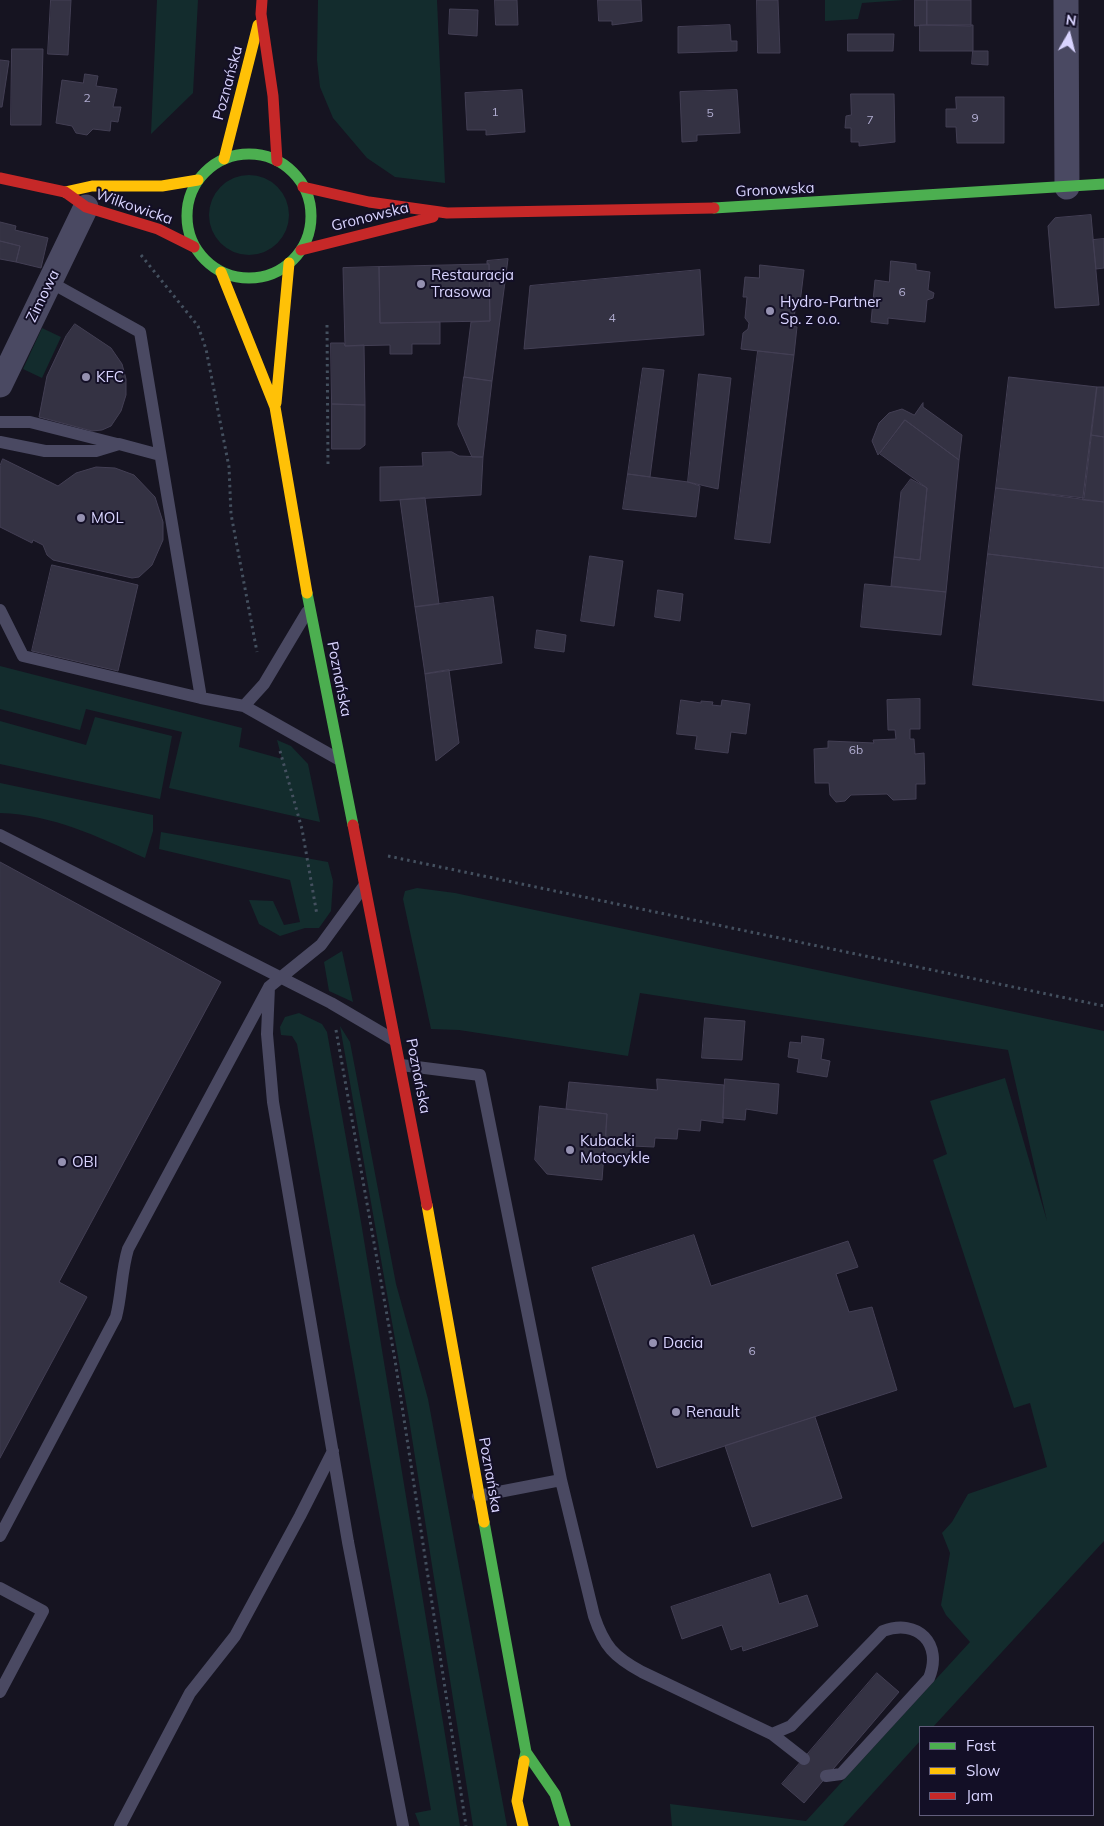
<!DOCTYPE html>
<meta charset="utf-8">
<style>
body{margin:0}
#map{position:relative;width:1104px;height:1826px;overflow:hidden;background:#161421;font-family:Mulish,sans-serif}
canvas{display:block}
.legend{position:absolute;left:919px;top:1726px;width:175px;height:90px;box-sizing:border-box;background:#130f26;border:1px solid #625e7d;margin:0;padding:6px 9px;list-style:none;font-size:15px;color:#d9d4ff}
.legend li{display:flex;align-items:center;gap:10px;height:25px}
.legend b{width:25px;border:1px solid #625e7d}
.north{position:absolute;left:1044px;top:10px;width:50px;height:50px;-webkit-text-stroke:4px #130f26;paint-order:stroke;rotate:8deg;font-size:14px;font-weight:700;line-height:20px;text-align:center;color:#d9d4ff}
.north::after{content:'';display:block;margin:auto;width:18px;height:22px;background:#d9d4ff;clip-path:polygon(50% 0,100% 100%,50% 72%,0 100%)}
</style>
<div id="map">
<canvas width="1104" height="1826"></canvas>
<ul class="legend">
<li><b style="height:6px;background:#4caf50"></b>Fast</li>
<li><b style="height:6px;background:#ffc107"></b>Slow</li>
<li><b style="height:6px;background:#c62828"></b>Jam</li>
</ul>
<div class="north">N</div>
</div>
<script>
const ctx = document.querySelector('canvas').getContext('2d');
ctx.lineJoin = 'round';
function fill(path, color) { ctx.fillStyle = color; ctx.fill(path, 'evenodd'); }
function trace(path, color, width, dash) { ctx.strokeStyle = color; ctx.lineWidth = width; ctx.lineCap = dash ? 'butt' : 'round'; ctx.setLineDash(dash || []); ctx.stroke(path); }
function drawText(font, color, halo, rows, align = 'center') {
  ctx.font = font + ' Mulish,sans-serif'; ctx.lineWidth = 4; ctx.setLineDash([]); ctx.textBaseline = 'middle'; ctx.strokeStyle = halo; ctx.fillStyle = color; for (const [text, x, y, turn = 0] of rows) {
    ctx.save(); ctx.translate(x, y); ctx.rotate((+turn || 0) * Math.PI / 180); ctx.textAlign = isNaN(turn) ? turn : align; if (halo) ctx.strokeText(text, 0, 0); ctx.fillText(text, 0, 0); ctx.restore();
  }
}
fill(new Path2D(`
 M157 0H198L193 93 151 134Z
 M318 0H437L445 183 395 177 367 158 333 118 320 87 317 60Z
 M825 0H904L862 3 858 19 825 21Z
 M209 215a40 40 0 1 1 80 0a40 40 0 1 1-80 0Z
 M42 328 61 337 42 378 23 369Z
 M0 666 242 728 239 747 282 759 277 740 291 746 308 764 320 822 169 788 182 732 86 709 80 730 0 709Z
 M95 717 172 736 160 799 0 764V721L86 745Z
 M0 783 153 815V831L145 858C96 836 54 815 0 813Z
 M161 832 328 862 333 881 331 911 319 928H305L280 936 259 924 249 900 273 901 284 925 300 922 290 880 159 849Z
 M417 888 455 893 1104 1031V1541L933 1727H920V1741L843 1826H672L670 1804 806 1821 970 1642 946 1615 941 1605 950 1553 942 1533 952 1522 968 1494 1047 1467 1030 1403 1014 1408 933 1160 947 1154 930 1101 1005 1078 1047 1221 1008 1050 640 993 628 1056 459 1030 431 1029 403 899 405 891Z
 M342 951 353 1002 329 991 324 962Z
 M299 1013 322 1024 327 1032 361 1222 460 1826H420L415 1813 431 1810 297 1044 292 1036 281 1035 280 1027 285 1017Z
 M340 1026 350 1042 396 1284 428 1399 507 1826H473L409 1419Z`), '#132c2d');
const building = new Path2D(`
 M51 0H71L68 55 48 54Z
 M495 0H517L518 25H496Z
 M598 0H641L642 21 612 25V21H599Z
 M757 0H778L780 53H758Z
 M915 0H927V25L915 26Z
 M927 0H971V26L927 25Z
 M450 9 478 10 477 36 449 34Z
 M730 25 731 41H737V51L678 53V27Z
 M920 25H973V51H920Z
 M848 34H894L893 51H848Z
 M12 49H43L41 125H11Z
 M973 51H988V65L972 64Z
 M0 60 9 61 2 107H0Z
 M85 74 98 76 96 86 117 89 113 107H121L118 122 111 121 110 131 93 129 87 135 76 133 72 126 56 123 62 80 83 83Z
 M522 90 525 132 486 135V130H467L465 93Z
 M737 90 740 133 697 135V141L682 142 680 92Z
 M851 94H894L895 142 859 146V142H851V128H845L846 116 851 115Z
 M956 97H1004V143H957L956 127H946V109H956Z
 M1091 215 1099 305 1055 308 1048 226 1055 218Z
 M0 222 16 226 15 230 48 238 41 268 16 262 20 246 0 241Z
 M1104 239V268L1096 269 1093 240Z
 M0 241 20 246 16 262 0 259Z
 M508 259 492 381 464 377 471 322 490 321 489 264H487V261Z
 M891 261 916 264V270L930 272 928 290 934 293 933 298 927 300 925 322 888 318V324L871 322 875 280 889 282Z
 M487 264H489L490 321 380 323 379 267Z
 M760 265 804 270 800 303H796L793 326 797 327 794 355 741 349 743 333 748 329 749 323 745 318 747 297H743L745 277 759 278Z
 M379 267 380 323 440 322V344H412V354H390V345L345 346 343 268Z
 M700 270 704 335 524 349 530 286Z
 M75 324 111 348 122 364 126 379V395L121 411 111 426 102 430 92 431 39 417 47 376 66 336Z
 M331 343H344L345 346 364 345 365 405 332 404Z
 M758 351 794 355 770 543 735 539Z
 M643 368 664 370 650 477 628 474Z
 M699 374 731 378 718 489 688 482Z
 M464 377 492 381 483 457H472L458 425Z
 M1009 377 1097 387 1084 498 996 488Z
 M1097 387H1104V437L1091 435Z
 M923 403V407L962 435 959 460 905 420 878 455 872 441 879 423 889 413 902 409 914 415Z
 M332 404 365 405V445L360 449H332Z
 M905 420 959 460 946 592 891 586 894 557 920 560 927 488 880 454Z
 M1091 435 1104 437V502L1083 500Z
 M452 452 459 456 483 457 481 495 380 501V467L423 466 422 453Z
 M3 459 58 486 76 473 96 467 115 468 134 475 155 497 163 522V540L152 565 139 577 132 578 53 560 47 555 43 545 33 540 32 543 0 527V466Z
 M628 474 688 482 700 486 696 517 623 509Z
 M911 479 927 488 920 560 894 557 901 492Z
 M996 488 1104 502V568L988 554Z
 M425 498 439 604 415 607 400 500Z
 M988 554 1104 568V701L973 685Z
 M590 556 623 561 614 626 581 621Z
 M52 565 138 585 118 671 32 651Z
 M865 584 946 592 941 635 861 627Z
 M658 590 683 594 680 621 655 617Z
 M493 597 502 663 425 674 415 607Z
 M537 630 566 635 564 652 535 648Z
 M449 670 459 743 436 761 425 674Z
 M920 699V729H910V739H914L915 754 924 753 925 784H916V799L893 800 887 794 851 795 845 801 836 802 830 795 829 783H815L814 749 828 748V741L874 743 873 740 896 739 895 730H888L887 700Z
 M681 700 701 703V701L713 702 712 705 721 706 722 700 750 704 746 734 731 732 728 753 695 749 697 736 677 734Z
 M0 862 221 982 59 1282 87 1297 0 1458Z
 M705 1018 745 1021 742 1060 702 1058Z
 M802 1036 824 1039 821 1059 830 1061 827 1077 797 1072 799 1059 788 1057 790 1042 801 1043Z
 M657 1079 724 1085 723 1123 701 1120 700 1131 678 1129 677 1139 655 1138 654 1147 632 1146 631 1156 605 1154 607 1114 566 1109 569 1082 657 1090Z
 M725 1079 779 1084 777 1114 746 1109 745 1120 723 1118Z
 M540 1106 607 1114 602 1180 547 1174 535 1160Z
 M694 1235 711 1286 848 1241 858 1267 836 1274 849 1312 872 1307 897 1390 657 1468 592 1268Z
 M815 1417 842 1498 752 1527 725 1446Z
 M770 1574 779 1604 807 1595 818 1626 743 1651 742 1646 731 1650 722 1625 682 1639 671 1607Z
 M877 1673 899 1692 804 1803 782 1784Z`);
fill(building, '#343243');
trace(building, '#433f54', 1);
trace(new Path2D(`
 M141 255 198 326 206 349 229 467 231 514 257 652
 M327 325 328 466
 M280 751 302 829 317 915
 M388 856 1104 1006
 M336 1030 395 1360 466 1826`), '#44505f', 3, [2.5, 4]);
trace(new Path2D(`
 M50 282 140 332 201 698 244 706 338 759
 M0 422H30L117 444
 M0 442 45 451H96L119 444 160 455
 M0 610 23 656 201 698
 M244 706 264 684 307 612
 M0 835 331 1003 394 1040
 M269 987 267 1034 273 1102 348 1542 403 1826
 M401 1065 480 1075 561 1480 594 1616C604 1646 614 1657 642 1672L772 1734 804 1759
 M478 1496 561 1480
 M0 1536 116 1317C122 1294 121 1272 128 1249L269 987 321 945 364 886
 M0 1588 43 1611 0 1692
 M772 1734 791 1726 883 1631C918 1618 943 1644 929 1678L841 1774 826 1776
 M120 1826 190 1693 235 1636 300 1516 333 1451`), '#4a4962', 12);
trace(new Path2D(`
 M1066 0 1067 187
 M0 385 86 207`), '#4a4962', 25);
trace(new Path2D(`
 M187 216a62 62 0 1 1 124 0a62 62 0 1 1-124 0Z
 M714 208 1104 184
 M307 593 353 825
 M484 1522 526 1752 524 1761
 M526 1752 555 1794 565 1826`), '#4caf50', 11);
trace(new Path2D(`
 M224 159 258 25
 M65 192 92 186H162L198 180
 M221 272 275 407 307 593
 M276 403 289 263
 M427 1205 484 1522
 M523 1826 517 1801 524 1761`), '#ffc107', 11);
trace(new Path2D(`
 M262 0 261 14 273 96 277 161
 M0 178 65 192 86 207 158 229 194 247
 M303 187 369 202 447 213 714 208
 M301 250 433 217
 M353 825 427 1205`), '#c62828', 11);
for (const [x, y, r, color] of [
 [421,284,5,"#9591b1"],
 [770,311,5,"#9591b1"],
 [86,377,5,"#9591b1"],
 [81,518,5,"#9591b1"],
 [570,1150,5,"#9591b1"],
 [62,1162,5,"#9591b1"],
 [653,1343,5,"#9591b1"],
 [676,1412,5,"#9591b1"]
]) { const dot = new Path2D(); dot.arc(x, y, r, 0, 2 * Math.PI); ctx.fillStyle = color; ctx.fill(dot); trace(dot, '#130f26', 2); }
drawText('12px', '#b0acd0', null, [
 ["2",87,98],
 ["1",495,112],
 ["5",710,113],
 ["9",975,118],
 ["7",870,120],
 ["6",902,292],
 ["4",612,318],
 ["6b",856,750],
 ["6",752,1351]
]);
drawText('15px', '#d9d4ff', '#130f26', [
 ["Poznańska",228,83,-75],
 ["Gronowska",775,190,-3],
 ["Wilkowicka",134,207,19],
 ["Gronowska",370,217,-14],
 ["Zimowa",43,296,-64],
 ["Poznańska",339,679,79],
 ["Poznańska",418,1076,79],
 ["Poznańska",490,1475,80]
]);
drawText('15px', '#d9d4ff', '#130f26', [
 ["Restauracja",431,275],
 ["Trasowa",431,292],
 ["Hydro-Partner",780,302],
 ["Sp. z o.o.",780,319],
 ["KFC",96,377],
 ["MOL",91,518],
 ["Kubacki",580,1141],
 ["Motocykle",580,1158],
 ["OBI",72,1162],
 ["Dacia",663,1343],
 ["Renault",686,1412]
], 'left');
</script>
